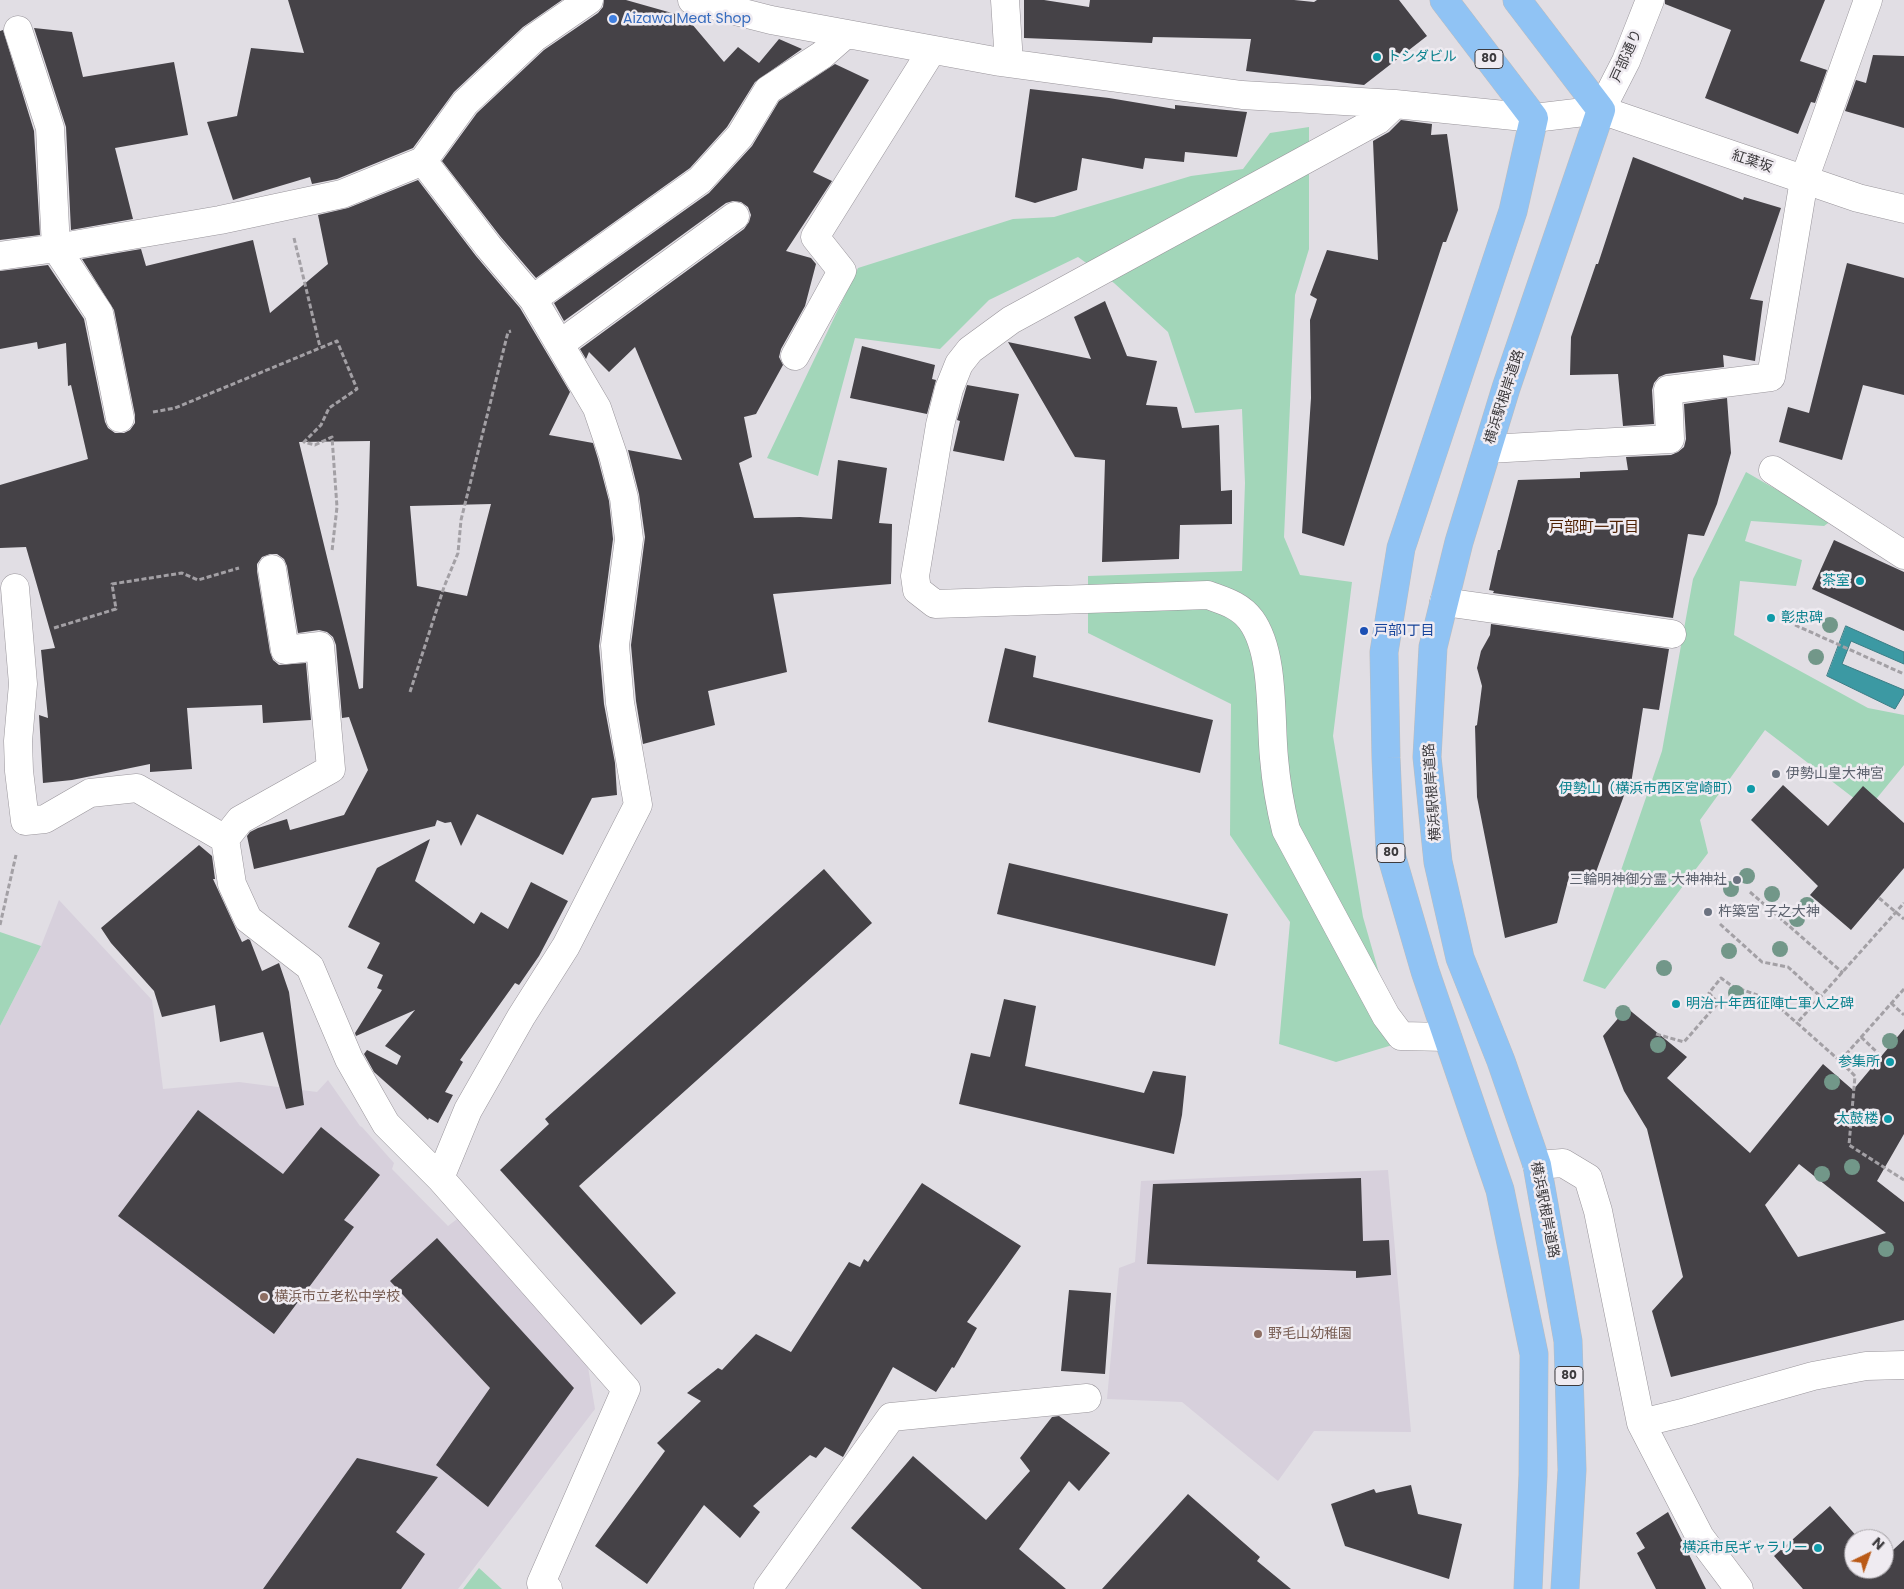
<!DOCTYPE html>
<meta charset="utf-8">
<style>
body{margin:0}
#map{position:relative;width:1904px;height:1589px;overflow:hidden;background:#e1dee4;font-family:Poppins,sans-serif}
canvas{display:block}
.north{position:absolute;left:1844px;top:1529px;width:50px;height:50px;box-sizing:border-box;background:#efebf1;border:1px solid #a8a5a9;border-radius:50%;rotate:42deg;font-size:14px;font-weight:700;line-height:20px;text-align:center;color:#3d3b3e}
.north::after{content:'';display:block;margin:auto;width:18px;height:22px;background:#ba5a17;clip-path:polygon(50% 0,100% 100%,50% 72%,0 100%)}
</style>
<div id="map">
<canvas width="1904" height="1589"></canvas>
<div class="north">N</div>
</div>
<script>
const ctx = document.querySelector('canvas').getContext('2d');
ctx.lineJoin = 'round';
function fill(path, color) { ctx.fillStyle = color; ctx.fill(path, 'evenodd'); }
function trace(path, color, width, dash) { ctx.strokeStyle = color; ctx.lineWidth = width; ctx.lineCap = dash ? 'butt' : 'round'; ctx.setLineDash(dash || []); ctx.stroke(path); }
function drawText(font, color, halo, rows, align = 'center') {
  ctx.font = font + ' Poppins,"Noto Sans JP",sans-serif'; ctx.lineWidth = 5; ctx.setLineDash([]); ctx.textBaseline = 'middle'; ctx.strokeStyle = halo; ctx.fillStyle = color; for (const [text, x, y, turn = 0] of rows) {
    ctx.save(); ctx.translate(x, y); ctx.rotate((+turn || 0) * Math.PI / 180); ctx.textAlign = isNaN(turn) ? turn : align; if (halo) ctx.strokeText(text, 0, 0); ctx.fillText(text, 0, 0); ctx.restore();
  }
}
fill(new Path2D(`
 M59 900 152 1000 163 1089 239 1082 317 1092 328 1080 360 1126 362 1127 394 1163 392 1169 448 1226 461 1216 588 1367 595 1409 458 1589H0V1026L41 946Z
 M1388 1170 1411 1432 1314 1431 1278 1481 1182 1402 1107 1399 1119 1268 1135 1262 1141 1181Z`), '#d7d0dc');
fill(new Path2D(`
 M1309 127V249L1295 295 1284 537 1300 575 1352 582 1333 736 1363 917 1399 1043 1336 1062 1279 1044 1290 922 1230 835 1231 704 1088 633V576L1242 571 1245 483 1242 409 1195 413 1168 332 1114 283 1078 257 989 300 940 349 855 338 818 476 767 458 858 268 1013 219 1054 217 1191 176 1243 169 1270 133Z
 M1746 472 1831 521 1824 526 1751 521 1745 541 1802 560 1796 586 1740 581 1734 635 1868 708 1904 715V765L1868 809 1765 730 1700 820 1708 853 1605 989 1583 981 1662 751 1693 579Z
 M0 932 41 946 0 1026Z
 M479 1568 502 1589H463Z`), '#a2d6b9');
const water = new Path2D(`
 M1846 626 1904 652V664L1851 641 1842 664 1904 690V694L1895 709 1827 676Z`);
fill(water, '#3c99a3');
trace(water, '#3c7d85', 1);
fill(new Path2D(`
 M288 0H562L523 27 454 92 413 148 337 179 312 184 310 177 233 200 207 122 237 116 251 48 304 53Z
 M604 0H626L686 17 724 62 738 47 759 63 779 39 802 49 755 82 727 127 690 168 536 278 500 236 442 161 477 113 544 50 598 13 603 7Z
 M1024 0H1044L1089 7 1090 0H1294L1314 2 1317 0H1399L1427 36 1364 85 1246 71 1251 39 1153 37 1152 43 1024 38Z
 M1665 0H1825L1800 61 1827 70 1815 103 1811 102 1798 134 1705 98 1731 30 1665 4Z
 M34 28 72 32 83 77 174 62 188 135 115 148 133 219 71 230 66 127Z
 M3 30 34 131 40 235 0 240V31Z
 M1873 55 1904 56V128L1845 111 1856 80 1866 83Z
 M835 64 869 80 813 172 832 181 786 251 811 258 816 264 805 306 781 349 779 357 783 365 756 414 744 417 752 457 739 463 754 518 800 517 832 519 838 460 887 468 879 523 892 524 891 584 773 594 787 672 708 691 715 725 643 744 636 701 631 645 645 537 639 494 628 450 682 460 635 347 609 372 589 352 586 359 580 349 744 229 749 222 751 215 748 207 741 202 733 201 726 203 564 321 554 303 709 193 752 146 779 101Z
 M1030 89 1109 98 1175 109V105L1247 112 1237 157 1185 152 1184 162 1145 158 1143 169 1082 158 1077 190 1035 203 1015 197Z
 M1401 120 1432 124 1431 135 1447 134 1458 210 1446 242H1443L1344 546 1302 533 1311 398 1310 320 1317 299 1310 295 1327 250 1378 260 1373 141 1389 132Z
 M1633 157 1743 200 1744 197 1781 208 1750 299 1763 301 1755 361 1723 355 1724 367 1666 374 1659 377 1654 383 1652 390 1654 424 1623 426 1618 374 1570 375 1571 337 1596 264H1598Z
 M418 180 476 256 520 308 570 392 549 435 593 443 598 459 609 501 613 539 599 646 604 704 615 763 617 795 592 798 563 855 477 814 461 846 451 822 445 823 437 820 435 826 254 869 247 836 250 832 258 828 287 819 290 830 344 815 368 770 349 717 342 718 336 645 333 637 327 632 319 630 298 633 287 566 284 559 277 554H270L262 557 257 564V571L270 652 273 660 279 665 306 663 311 720 263 723 262 705 187 708 192 769 150 772V764L72 780 43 783 39 715 48 718 41 650 55 648 26 547 0 548V485L88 459 71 385 68 386 66 343 38 349 37 342 0 349V271L48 265 84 319 105 422 108 428 115 433H124L130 430 135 423V415L114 310 82 259 141 249 146 266 253 240 270 313 328 264 318 215 348 208ZM370 441 363 688 359 689 299 442ZM491 504 467 596 417 586 410 506Z
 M1847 263 1904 278V395L1863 385 1842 460 1779 442 1788 407 1809 413Z
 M1105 301 1127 356 1157 361 1146 405 1177 407 1182 428 1219 425 1221 491 1232 490V524L1180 525 1179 559 1102 562 1105 460 1075 457 1008 342 1091 359 1074 317Z
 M862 346 935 365 932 379 936 380 927 414 850 398Z
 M967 385 1019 394 1004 461 953 451 960 421 957 420Z
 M1727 398 1731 453 1717 504 1704 536 1688 534 1673 618 1493 593 1494 591 1489 590 1498 550H1500L1518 480 1580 478V472L1628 470 1626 457 1671 455 1678 452 1684 447 1686 439 1684 404Z
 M1834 540 1904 572V631L1812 589Z
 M1491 624 1669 649 1659 710 1643 708 1630 790H1626L1592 883 1569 877 1557 923 1505 938 1477 797 1475 726 1477 725 1482 686 1477 668 1481 651 1490 635Z
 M1005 648 1036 656 1033 677 1213 720 1200 773 988 722Z
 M1783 785 1828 826 1863 786 1904 823V868L1851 930 1810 895 1818 886 1751 820Z
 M430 839 415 881 474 924 481 912 508 929 531 882 568 901 539 956 519 985 515 983 460 1060 463 1062 445 1092 453 1095 438 1123 429 1118 428 1120 374 1072 364 1054 367 1050 397 1065 401 1056 385 1046 415 1010 356 1036 355 1033 382 990 377 988 383 975 367 968 380 943 348 927 377 868Z
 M199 845 212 856 215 879H213L242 942 248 939 250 940 262 971 279 963 289 992 304 1105 286 1109 263 1032 220 1042 215 1005 162 1017 154 991 111 943 101 928Z
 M1009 863 1228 914 1215 966 997 914Z
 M824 869 872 923 579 1186 676 1293 641 1325 500 1170 549 1124 545 1119Z
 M1004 999 1036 1006 1025 1066 1144 1093 1153 1071 1186 1076 1182 1115 1174 1154 959 1104 971 1053 990 1057Z
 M1627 1008 1687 1057 1667 1078 1750 1153 1823 1064 1853 1090 1904 1029V1134L1877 1181 1904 1202V1320L1671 1377 1652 1311 1683 1277 1647 1129 1624 1091 1603 1036ZM1799 1164 1886 1233 1798 1257 1765 1205Z
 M198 1110 283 1174 321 1127 380 1175 344 1220 354 1227 274 1334 118 1216Z
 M1361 1178 1363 1241 1389 1240 1391 1275 1356 1278V1271L1147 1264 1153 1184Z
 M922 1183 1021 1246 967 1322 977 1328 954 1368 952 1367 936 1392 893 1367 843 1457 825 1447 816 1458 810 1455 753 1506 760 1512 740 1538 704 1505 647 1584 595 1546 665 1451 657 1443 701 1401 687 1393 718 1368 722 1370 756 1334 791 1352 849 1262 860 1267 864 1259 868 1262Z
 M437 1238 574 1388 488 1507 436 1465 490 1388 390 1281Z
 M1069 1290 1111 1293 1105 1374 1061 1371Z
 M1059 1416 1110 1453 1079 1491 1069 1481 1019 1549 1066 1589H922L851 1528 913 1456 986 1520 1030 1471 1020 1458 1052 1417Z
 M357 1458 438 1477 396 1532 425 1554 401 1589H263Z
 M1411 1485 1418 1514 1462 1524 1449 1579 1345 1546 1331 1504 1374 1489 1376 1493Z
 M1188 1494 1260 1557 1257 1561 1291 1589H1102Z
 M1830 1506 1859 1539H1854V1569H1884V1558L1904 1540V1589H1803L1774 1556Z
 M1668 1512 1706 1589H1656L1637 1553 1645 1548 1636 1533Z`), '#454247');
const minor = new Path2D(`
 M692 0 771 20 1000 62 1242 95 1395 104 1534 118 1601 110 1858 198 1904 209
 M1005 0 1009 63
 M18 30 50 128 56 248 99 313 120 418
 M1395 104 1378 120 1011 320 970 350 959 364 949 389 940 425 915 576 917 590 935 604 1208 595C1224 601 1240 605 1251 620 1275 653 1270 717 1274 758 1276 782 1280 806 1286 830L1386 1016 1401 1036 1447 1037
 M1601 110 1626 61 1650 0
 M423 161 488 246 533 299 597 408 613 455 624 498 629 539 615 645 620 703 638 805 566 946 521 1017 468 1110 440 1178
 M0 256 56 248 220 220 342 194 423 161 465 103 534 38 589 0
 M533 299 700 180 740 136 768 90 822 55 846 34
 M560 344 735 216
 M795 356 842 271 815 237 932 50
 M1488 449 1670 439 1668 390 1771 377 1804 180 1868 0
 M1773 470 1904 555
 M15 588 23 684 18 741 19 771 25 821 45 819 90 793 137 788 225 839 232 884 248 919 310 967 349 1059 386 1124 440 1178 626 1389 541 1583 548 1589
 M1444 602 1672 634
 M225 839 240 820 331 769 320 646 285 650 272 569
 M1537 1165 1563 1163 1588 1178 1598 1211 1641 1423 1700 1537 1739 1589
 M1641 1423 1686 1412 1813 1376 1866 1366 1904 1365
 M768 1589 891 1417 1087 1398`);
const major = new Path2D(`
 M1444 0 1534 118 1513 211 1401 548 1384 652 1386 758 1390 851 1425 971 1500 1190 1534 1354 1533 1475 1528 1589
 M1517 0 1601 110 1506 388 1459 542 1433 647 1427 757 1438 862 1460 958 1501 1061 1537 1165 1568 1341 1572 1470 1565 1589`);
trace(minor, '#99959b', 29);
trace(major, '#bdbcbd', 29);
trace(new Path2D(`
 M294 238 320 347
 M153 412 175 408 337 341 357 389 329 408 321 425 304 442 315 445 332 437 337 507 332 551
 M1795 625 1904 674
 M54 628 116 609 112 584 182 573 198 580 239 568
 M410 692 444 587 458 553 461 520 508 332 511 331
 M1750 892 1843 973
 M1879 898 1904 919
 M1720 924 1762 962 1788 967 1820 996
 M0 925 16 855
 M1904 989 1840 1061 1855 1076 1849 1145 1904 1180
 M1891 1003 1904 1015
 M1656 1034 1684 1042 1718 1003 1709 993 1721 978 1732 986 1771 1000 1797 1023
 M1861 1037 1881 1056
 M1840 1061 1797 1023 1904 903`), '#a3a0a5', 3, [5, 2.5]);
trace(minor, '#fff', 28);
trace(major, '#90c3f4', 28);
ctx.fillStyle = '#729789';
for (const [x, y] of [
 [1830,625],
 [1816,657],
 [1747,876],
 [1731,889],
 [1772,894],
 [1807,905],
 [1797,919],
 [1780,949],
 [1729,951],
 [1664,968],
 [1736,993],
 [1623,1013],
 [1890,1041],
 [1658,1045],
 [1832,1082],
 [1852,1167],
 [1822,1174],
 [1886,1249]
]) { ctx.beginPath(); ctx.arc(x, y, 8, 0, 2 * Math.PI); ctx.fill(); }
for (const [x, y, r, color] of [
 [613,19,5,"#3f7fe0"],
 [1377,57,5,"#0f9aa8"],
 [1860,581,5,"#0f9aa8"],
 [1771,618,5,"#0f9aa8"],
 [1364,631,5,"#1a4fb4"],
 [1776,774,5,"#6b7280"],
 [1751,789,5,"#0f9aa8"],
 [1737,880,5,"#6b7280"],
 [1708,912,5,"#6b7280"],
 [1676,1004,5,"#0f9aa8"],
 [1890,1062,5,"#0f9aa8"],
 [1888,1119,5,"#0f9aa8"],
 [264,1297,5,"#8d6e63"],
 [1258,1334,5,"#8d6e63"],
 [1818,1548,5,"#0f9aa8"]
]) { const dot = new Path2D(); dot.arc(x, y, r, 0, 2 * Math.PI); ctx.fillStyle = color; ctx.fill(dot); trace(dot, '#efebf1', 2); }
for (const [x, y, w] of [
 [1489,59,28],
 [1391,853,28],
 [1569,1376,28]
]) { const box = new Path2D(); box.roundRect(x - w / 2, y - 9.5, w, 19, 4); ctx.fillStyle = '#efebf1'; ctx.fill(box); trace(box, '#3d3b3e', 1); }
drawText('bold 12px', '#3d3b3e', null, [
 ["80",1489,59],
 ["80",1391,853],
 ["80",1569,1376]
]);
drawText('14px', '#366cbe', '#efebf1', [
 ["Aizawa Meat Shop",623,19]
], 'left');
drawText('14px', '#3d3b3e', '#efebf1', [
 ["戸部通り",1627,56,-66],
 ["紅葉坂",1752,162,19],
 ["横浜駅根岸道路",1505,397,-72],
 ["横浜駅根岸道路",1433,792,-94],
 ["横浜駅根岸道路",1544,1210,79]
]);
drawText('14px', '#0d838f', '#efebf1', [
 ["トシダビル",1387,57,"left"],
 ["茶室",1850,581],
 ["彰忠碑",1781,618,"left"],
 ["伊勢山（横浜市西区宮崎町）",1741,789],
 ["明治十年西征陣亡軍人之碑",1686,1004,"left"],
 ["参集所",1880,1062],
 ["太鼓楼",1878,1119],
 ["横浜市民ギャラリー",1808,1548]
], 'right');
drawText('14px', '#164399', '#efebf1', [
 ["戸部1丁目",1374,631]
], 'left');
drawText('14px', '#5b616d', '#efebf1', [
 ["伊勢山皇大神宮",1786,774],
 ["三輪明神御分霊 大神神社",1727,880,"right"],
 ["杵築宮 子之大神",1718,912]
], 'left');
drawText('14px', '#785e54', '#efebf1', [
 ["横浜市立老松中学校",274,1297],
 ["野毛山幼稚園",1268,1334]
], 'left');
drawText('15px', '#4f2102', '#efebf1', [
 ["戸部町一丁目",1594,528]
]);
</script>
